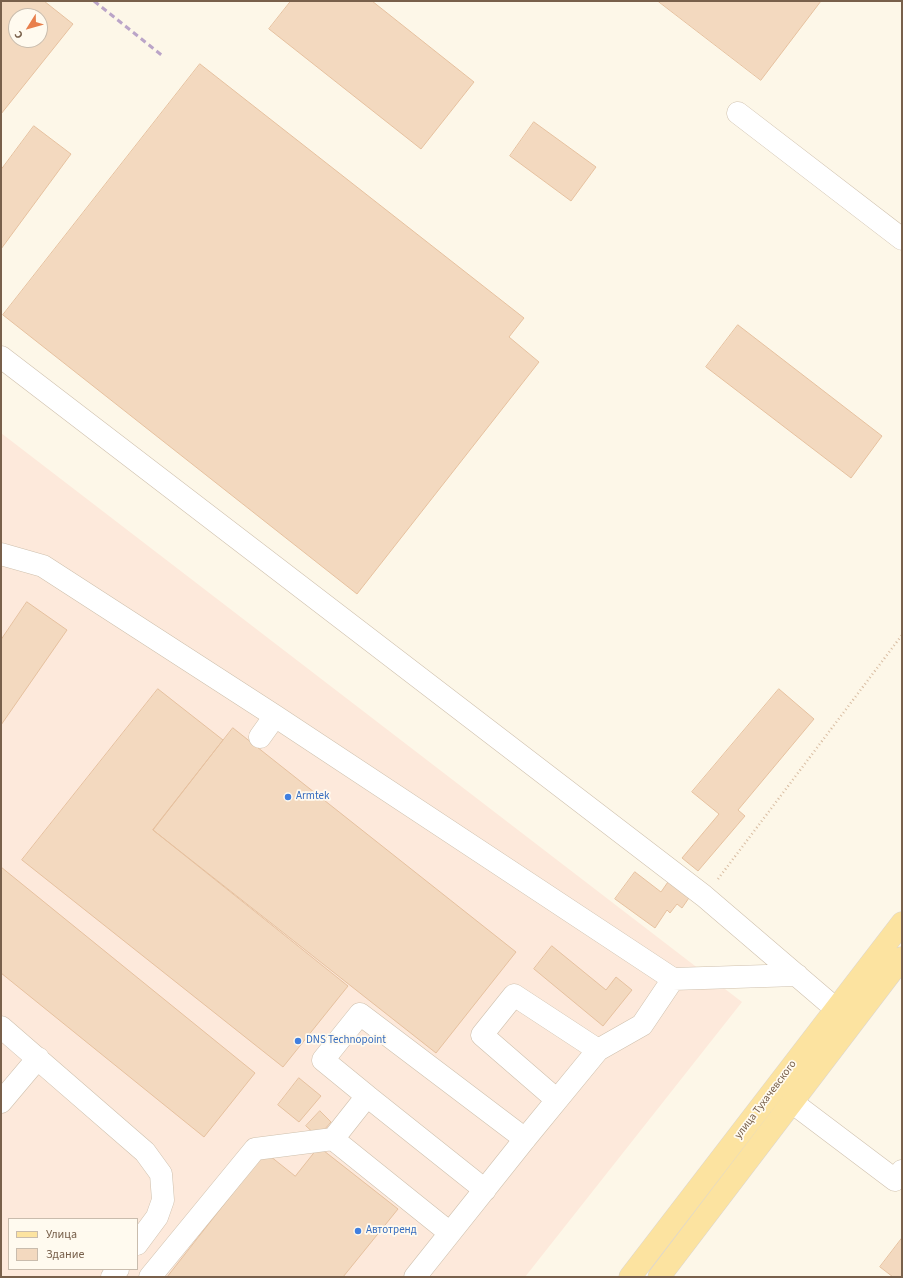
<!DOCTYPE html>
<meta charset="utf-8">
<style>
body{margin:0}
#map{position:relative;width:903px;height:1278px;overflow:hidden;background:#fdf7e8;font-family:"Source Sans 3",sans-serif}
canvas{display:block}
.frame{position:absolute;inset:0;border:2px solid #78604b;pointer-events:none}
.legend{position:absolute;left:8px;top:1218px;width:130px;height:52px;box-sizing:border-box;background:#fffaef;border:1px solid #c9bcad;margin:0;padding:5px 7px;list-style:none;font-size:12px;color:#78604b}
.legend li{display:flex;align-items:center;gap:8px;height:20px}
.legend b{width:20px;border:1px solid #c9bcad}
.north{position:absolute;left:8px;top:8px;width:40px;height:40px;box-sizing:border-box;background:#fffaef;border:1px solid #c9bcad;border-radius:50%;rotate:233deg;font-size:11px;font-weight:700;line-height:16px;text-align:center;color:#78604b}
.north::after{content:'';display:block;margin:auto;width:14px;height:18px;background:#e87f4c;clip-path:polygon(50% 0,100% 100%,50% 72%,0 100%)}
</style>
<div id="map">
<canvas width="903" height="1278"></canvas>
<div class="frame"></div>
<ul class="legend">
<li><b style="height:5px;background:#fce3a0"></b>Улица</li>
<li><b style="height:11px;background:#f3d9bf"></b>Здание</li>
</ul>
<div class="north">С</div>
</div>
<script>
const ctx = document.querySelector('canvas').getContext('2d');
ctx.lineJoin = 'round';
function fill(path, color) { ctx.fillStyle = color; ctx.fill(path, 'evenodd'); }
function trace(path, color, width, dash) { ctx.strokeStyle = color; ctx.lineWidth = width; ctx.lineCap = dash ? 'butt' : 'round'; ctx.setLineDash(dash || []); ctx.stroke(path); }
function drawText(font, color, halo, rows, align = 'center') {
  ctx.font = font + ' "Source Sans 3",sans-serif'; ctx.lineWidth = 3.5; ctx.setLineDash([]); ctx.textBaseline = 'middle'; ctx.strokeStyle = halo; ctx.fillStyle = color; for (const [text, x, y, turn = 0] of rows) {
    ctx.save(); ctx.translate(x, y); ctx.rotate((+turn || 0) * Math.PI / 180); ctx.textAlign = isNaN(turn) ? turn : align; if (halo) ctx.strokeText(text, 0, 0); ctx.fillText(text, 0, 0); ctx.restore();
  }
}
fill(new Path2D(`
 M1 433 742 1002 525 1277H1ZM9 1219H137V1269H9Z`), '#fde9db');
const building = new Path2D(`
 M1 1H44L73 24 1 114ZM16 16H40V40H16Z
 M291 1H372L474 82 421 149 269 29Z
 M658 1H821L761 80Z
 M200 64 524 318 509 337 539 362 357 594 3 315Z
 M534 122 596 167 571 201 510 156Z
 M34 126 71 154 1 249V170Z
 M738 325 882 436 851 478 706 367Z
 M27 602 67 630 1 725V640Z
 M158 689 223 740 153 830 348 986 283 1067 22 860Z
 M779 689 814 719 738 810 745 816 698 871 682 858 719 814 692 792Z
 M233 728 516 952 436 1053 153 830Z
 M1 867 255 1073 204 1137 1 973Z
 M635 872 661 892 670 879 691 895 682 908 677 904 670 913 667 910 655 928 615 899Z
 M552 946 606 990 616 977 632 990 603 1026 534 969Z
 M299 1078 321 1096 299 1122 278 1105Z
 M320 1111 331 1122 318 1137 306 1126Z
 M319 1147 398 1209 343 1277H167L265 1152 295 1176Z
 M902 1238V1277H893L880 1267Z`);
fill(building, '#f3d9bf');
trace(building, '#e6c19f', 1);
const minor = new Path2D(`
 M738 113 902 239
 M1 357 704 896 836 1009
 M1 554 43 566 275 716 673 979 797 975
 M260 737 275 716
 M1 1027 145 1152 161 1174 163 1200 157 1217 137 1244
 M367 1096 485 1190
 M557 1100 482 1035 514 995 598 1050
 M1 1102 38 1058
 M793 1103 895 1180 902 1171
 M450 1233 333 1139 367 1096 323 1060 360 1014 525 1139
 M112 1277 118 1269
 M150 1277 255 1149 333 1139
 M415 1277 525 1139 598 1050 642 1025 673 979`);
const major = new Path2D(`
 M630 1277 902 923
 M659 1277 902 958`);
trace(minor, '#cfc0ad', 23);
trace(major, '#dcd6d0', 23);
trace(new Path2D(`
 M718 879 902 635`), '#d8bca1', 2.5, [1, 3]);
trace(minor, '#fff', 22);
trace(major, '#fce3a0', 22);
trace(new Path2D(`
 M94 1 164 57`), '#bba5c8', 3, [6, 4]);
for (const [x, y, r, color] of [
 [288,797,4,"#3f7fe0"],
 [298,1041,4,"#3f7fe0"],
 [358,1231,4,"#3f7fe0"]
]) { const dot = new Path2D(); dot.arc(x, y, r, 0, 2 * Math.PI); ctx.fillStyle = color; ctx.fill(dot); trace(dot, '#fffaef', 1.5); }
drawText('11px', '#366cbe', '#fffaef', [
 ["Armtek",296,797],
 ["DNS Technopoint",306,1041],
 ["Автотренд",366,1231]
], 'left');
drawText('11px', '#78604b', '#fffaef', [
 ["улица Тухачевского",766,1100,-53]
]);
</script>
